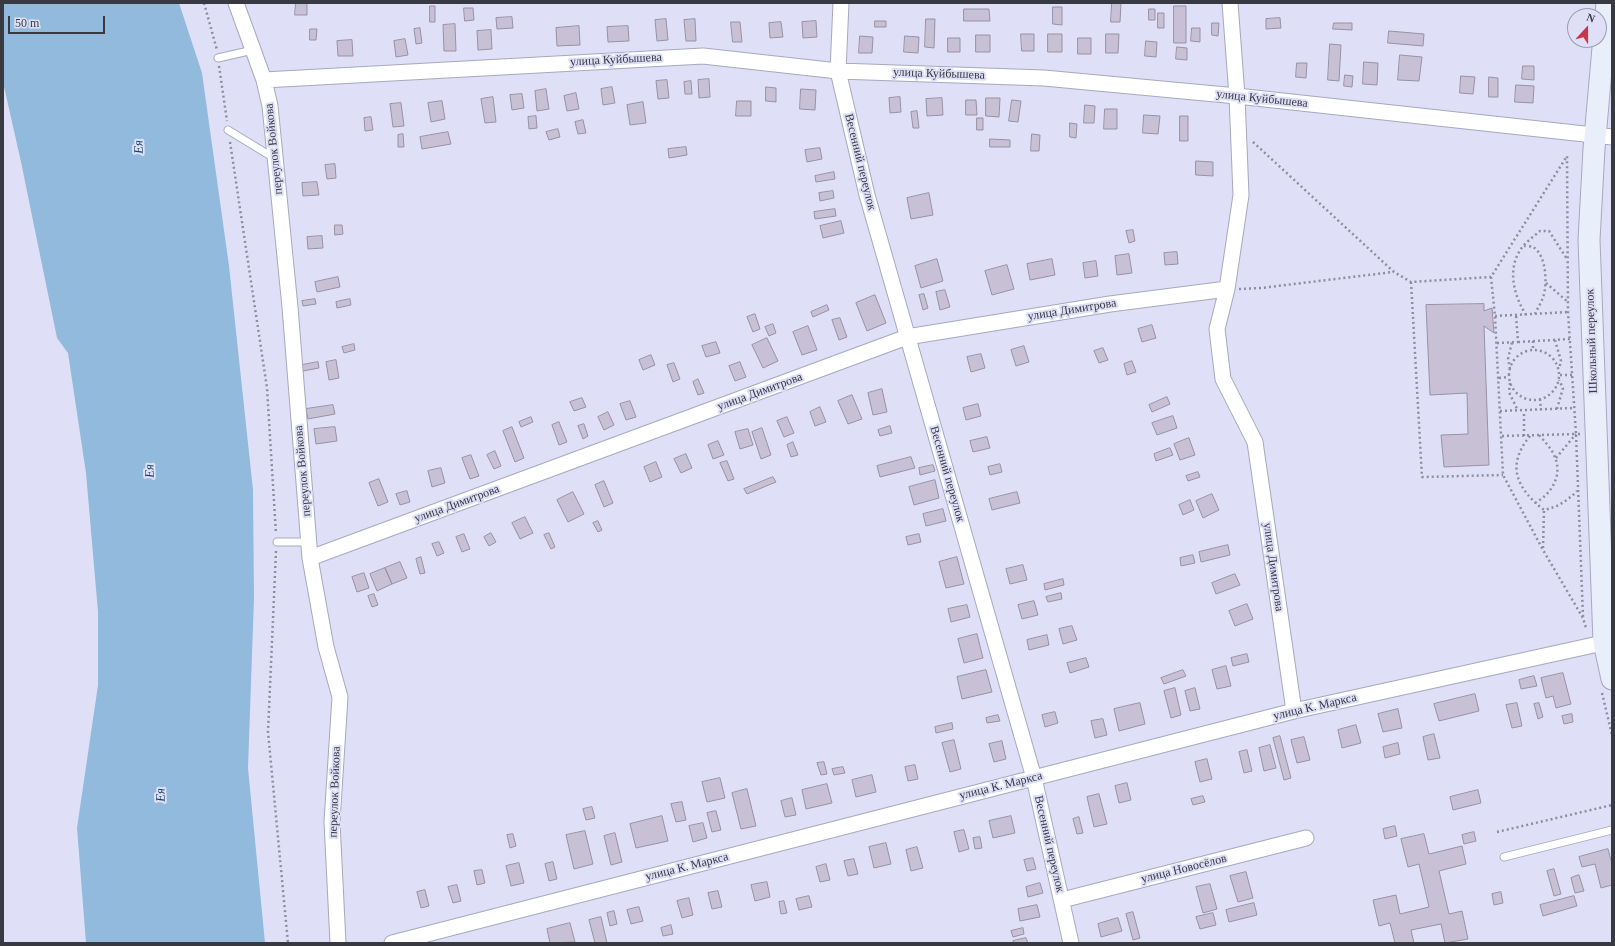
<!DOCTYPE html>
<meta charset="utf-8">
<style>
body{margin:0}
#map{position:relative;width:1615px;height:946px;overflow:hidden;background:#dfe0f7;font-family:"Times New Roman",serif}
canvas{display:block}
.frame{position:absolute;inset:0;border:4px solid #393942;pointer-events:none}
.north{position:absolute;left:1567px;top:8px;width:40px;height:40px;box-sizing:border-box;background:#dfe0f7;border:1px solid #9d9daf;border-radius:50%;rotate:21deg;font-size:11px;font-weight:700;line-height:16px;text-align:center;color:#393942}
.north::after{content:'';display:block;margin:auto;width:14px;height:18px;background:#c83749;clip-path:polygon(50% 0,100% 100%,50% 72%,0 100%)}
.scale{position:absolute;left:8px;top:16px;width:97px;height:18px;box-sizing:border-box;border:2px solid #393942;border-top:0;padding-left:5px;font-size:12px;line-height:14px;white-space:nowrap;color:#393942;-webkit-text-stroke:3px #dfe0f7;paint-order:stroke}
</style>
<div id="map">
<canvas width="1615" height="946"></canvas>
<div class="frame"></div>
<div class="north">N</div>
<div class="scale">50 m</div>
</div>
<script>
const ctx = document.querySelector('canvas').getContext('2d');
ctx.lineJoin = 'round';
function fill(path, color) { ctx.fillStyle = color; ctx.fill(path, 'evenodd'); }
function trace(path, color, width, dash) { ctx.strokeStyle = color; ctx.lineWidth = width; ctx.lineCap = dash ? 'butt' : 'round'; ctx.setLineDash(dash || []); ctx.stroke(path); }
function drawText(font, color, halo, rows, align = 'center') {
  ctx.font = font + ' "Times New Roman",serif'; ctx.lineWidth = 4; ctx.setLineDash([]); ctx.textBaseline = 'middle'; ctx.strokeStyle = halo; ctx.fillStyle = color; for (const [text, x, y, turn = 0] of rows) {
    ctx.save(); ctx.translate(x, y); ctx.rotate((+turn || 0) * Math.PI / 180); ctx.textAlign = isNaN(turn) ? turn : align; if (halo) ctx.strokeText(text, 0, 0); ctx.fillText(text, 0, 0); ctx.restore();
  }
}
fill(new Path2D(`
 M3 3H179L202 73 229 266 253 490 254 598 248 768 265 943H86L77 828 98 685V612L86 473 68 353 57 338 21 162 3 82Z`), '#92badc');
const building = new Path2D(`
 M296 3H307V15H295Z
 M1112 3H1121L1120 22H1111Z
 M430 6H435V22H430Z
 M1174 6H1186V43H1174Z
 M1053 7H1062V25L1053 24Z
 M464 8H473L474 20 465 21Z
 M964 9H989L990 21H964Z
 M1149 9H1155V20H1149Z
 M1158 13H1164V28H1158Z
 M512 17 513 28 497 29 496 18Z
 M1280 18 1281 28 1266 29V19Z
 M666 19 668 40 657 41 655 20Z
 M695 19 696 41H686L684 20Z
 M926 19H935L934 48 925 47Z
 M816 21 817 37 803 38 802 22Z
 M875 21H886V27H875Z
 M731 22H740L742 42H733Z
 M781 22 783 37 770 38 769 23Z
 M1212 23H1219L1218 36 1212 35Z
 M1334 23H1352V30L1333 29Z
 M455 24 456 51H444L443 25Z
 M579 26 580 45 557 46 556 28Z
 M628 26 629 41 608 42 607 27Z
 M420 28 422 43 416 44 414 29Z
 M1192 28H1200V42L1191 41Z
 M310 29H317L316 40H310Z
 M491 30 492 49 478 50 477 31Z
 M1389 31 1424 34 1423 46 1388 43Z
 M1021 34H1034V51H1022Z
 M1048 34H1062V52H1048Z
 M1106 34H1119L1118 53H1106Z
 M976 35H990V52H976Z
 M860 36 873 37 872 53H859Z
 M905 36 919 37 918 53 904 52Z
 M948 38H960V52H948Z
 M1078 38H1091V54H1078Z
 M405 39 408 55 396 57 394 41Z
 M352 40 353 56H338L337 41Z
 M1146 41 1157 42 1156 57 1145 56Z
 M1330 44 1341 45 1339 81 1328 80Z
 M1177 47 1187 48V60L1176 59Z
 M1400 55 1422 57 1419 81 1398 80Z
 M1364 62 1378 63 1377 85 1363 84Z
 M1297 63H1307L1306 78 1296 77Z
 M1523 66H1534V80L1522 79Z
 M1345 75 1353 76 1352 87 1344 86Z
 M1461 76 1475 77 1473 94 1460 93Z
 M1489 77 1498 78V97H1489Z
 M709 79 710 97 699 98 698 80Z
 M667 80 669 98 658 99 656 81Z
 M691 81 692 94H685L684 82Z
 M1516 85 1534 86 1533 103 1515 102Z
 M612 87 615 103 603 105 601 89Z
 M766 87 776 88V102L766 101Z
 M546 89 549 109 537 111 535 91Z
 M801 89 816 90 815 110 800 109Z
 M576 93 579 109 567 111 564 96Z
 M522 94 524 108 512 110 510 95Z
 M493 97 496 122 485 123 481 99Z
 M900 97 901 112 890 113 889 98Z
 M942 98 943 115 927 116 926 99Z
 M986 98H1000L999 117 986 116Z
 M966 100H976L977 115H966Z
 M1012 100 1021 101 1018 122 1009 121Z
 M442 101 445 119 431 122 428 103Z
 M737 101H751V116H736Z
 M643 102 646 123 630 125 627 105Z
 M401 103 404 126 393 127 390 104Z
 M1085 105 1095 106 1094 123H1084Z
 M1105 109H1117V129H1104Z
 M917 111 919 128H913L911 112Z
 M1144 115 1160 116 1158 134 1143 133Z
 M536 116 537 128 529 129 528 117Z
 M1180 116H1188V141H1180Z
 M371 117 373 130 365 131 364 118Z
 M977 118H983V130H977Z
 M583 120 586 133 578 134 575 122Z
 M1070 123 1077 124 1076 138 1070 137Z
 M558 129 560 137 549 140 546 132Z
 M448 132 451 144 422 149 420 137Z
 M403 134 404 147H398V135Z
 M1032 134 1040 135 1039 151H1031Z
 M990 139 1010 140V147H990Z
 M686 147 687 155 669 158 668 149Z
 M820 148 822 159 807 162 805 150Z
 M1196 161 1213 162V176L1196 175Z
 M335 164 336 178 327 179 325 165Z
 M834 172 835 179 816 182 815 176Z
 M317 182 319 195 303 196 302 183Z
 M833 191 834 198 820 201 819 193Z
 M929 193 933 215 911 219 907 198Z
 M835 209 836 216 815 219 814 212Z
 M841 221 844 233 823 238 820 226Z
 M335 225H342L343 234 335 235Z
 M1133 230 1135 241 1129 243 1126 231Z
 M322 236 323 248 308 249 307 237Z
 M1177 252 1178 264 1165 265 1164 253Z
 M1129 254 1132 273 1117 275 1115 256Z
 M937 259 943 281 921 288 915 266Z
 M1052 259 1055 275 1030 280 1027 264Z
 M1096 261 1098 276 1085 278 1083 263Z
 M1007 265 1014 289 992 295 985 271Z
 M338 277 340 287 317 292 315 282Z
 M945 290 950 307 940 310 936 292Z
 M924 294 928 308 923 310 919 295Z
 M875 295 886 323 867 331 856 303Z
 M315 299 316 304 303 306 302 301Z
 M350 299 351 305 337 308 336 302Z
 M1484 304V311L1492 308 1494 333 1484 326 1489 465 1444 467 1441 435 1468 434 1467 393 1430 395 1426 305Z
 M827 305 829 310 813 317 811 312Z
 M755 314 760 329 753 332 747 317Z
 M840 318 847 337 839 340 832 320Z
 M773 324 776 333 769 336 765 327Z
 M1152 325 1156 338 1142 342 1138 329Z
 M808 326 817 350 802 355 793 332Z
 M767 338 778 361 763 368 752 345Z
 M716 342 720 353 706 357 702 346Z
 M354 344 355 350 344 353 342 347Z
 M1024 346 1029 362 1016 366 1011 350Z
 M1103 348 1108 360 1099 363 1094 351Z
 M981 354 985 368 971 372 967 357Z
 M651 355 655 365 643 370 639 360Z
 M336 360 339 378 329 380 326 362Z
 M1132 361 1136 372 1127 375 1124 364Z
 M318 362 319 368 303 371 302 365Z
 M740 362 746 377 735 381 729 366Z
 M674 363 680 379 673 382 667 365Z
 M698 379 704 393 698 395 693 382Z
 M882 389 887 412 873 415 868 393Z
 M852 395 862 419 848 424 838 401Z
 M1167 397 1170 404 1152 412 1149 405Z
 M582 398 586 407 574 411 570 402Z
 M630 401 636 417 626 420 620 404Z
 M978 404 981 416 966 420 963 408Z
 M333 405 335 414 308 419 306 409Z
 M820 407 826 422 815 426 810 412Z
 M608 412 614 425 604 430 598 417Z
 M1173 416 1177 428 1157 435 1152 423Z
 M531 417 533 422 521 427 519 422Z
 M787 417 794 433 784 437 777 421Z
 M559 422 567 442 559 445 552 425Z
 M584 424 588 436 583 439 578 426Z
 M890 426 892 433 880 436 878 430Z
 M335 427 337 441 316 444 314 429Z
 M512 427 524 458 515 462 503 431Z
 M762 428 771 455 761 459 752 432Z
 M748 429 753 445 740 449 735 432Z
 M987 437 990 448 973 452 970 441Z
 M1189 438 1195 455 1180 460 1174 444Z
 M718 441 724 455 713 459 708 445Z
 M793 442 798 455 791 457 787 445Z
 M1170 448 1173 455 1156 461 1154 454Z
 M495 451 501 466 494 469 487 455Z
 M686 454 692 468 681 473 674 459Z
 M471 455 479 476 470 479 462 458Z
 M911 457 915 468 880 477 877 466Z
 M727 461 734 479 728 481 720 463Z
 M656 462 662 477 650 482 644 467Z
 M1000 464 1002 472 990 475 988 467Z
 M933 465 935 471 920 475 919 468Z
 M441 468 445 483 432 487 428 471Z
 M1198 472 1200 477 1188 481 1186 476Z
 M773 477 776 482 747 494 744 489Z
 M379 479 388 502 378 506 369 483Z
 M935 480 939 498 914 505 909 487Z
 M604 481 613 503 604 507 595 485Z
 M407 491 410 502 400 505 396 494Z
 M573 492 584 514 568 522 557 500Z
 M1017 492 1020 503 992 510 989 499Z
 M1212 494 1219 510 1203 518 1196 501Z
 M1190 500 1194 510 1183 515 1179 505Z
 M943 509 946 521 926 526 923 514Z
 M525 517 533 533 520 539 512 523Z
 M598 521 602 530 598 532 593 523Z
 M491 533 496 542 489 546 484 537Z
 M549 533 555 547 551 549 544 535Z
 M464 534 470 549 462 552 456 537Z
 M919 534 921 542 908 545 906 537Z
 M439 542 444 553 437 556 432 544Z
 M1228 545 1230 555 1201 562 1199 552Z
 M1193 555 1195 563 1181 566 1180 558Z
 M421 557 425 573 420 574 416 559Z
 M957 557 964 584 946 588 939 562Z
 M400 562 407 578 392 584 385 568Z
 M1023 565 1027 580 1010 584 1006 569Z
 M385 568 392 584 377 591 370 574Z
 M364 573 369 588 357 592 352 577Z
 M1235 574 1240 585 1216 594 1212 583Z
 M1063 579 1064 585 1045 590 1044 584Z
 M1061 593 1062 599 1048 602 1046 597Z
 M374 594 378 605 372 607 368 596Z
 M1034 601 1038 615 1022 619 1018 605Z
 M1247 604 1253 619 1235 626 1229 611Z
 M967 605 970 617 951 622 948 609Z
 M1072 626 1077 640 1063 644 1059 629Z
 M977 634 983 658 964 663 958 639Z
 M1047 635 1049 645 1029 650 1027 640Z
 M1247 654 1249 662 1233 666 1231 658Z
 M1086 658 1089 667 1070 673 1067 663Z
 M1226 666 1231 686 1217 689 1212 670Z
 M986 670 992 692 962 699 957 677Z
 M1183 670 1186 676 1164 684 1161 678Z
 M1563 673 1571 704 1556 708 1553 696 1546 698 1541 678Z
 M1534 676 1537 686 1521 689 1519 680Z
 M1175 688 1181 715 1171 718 1164 691Z
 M1195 688 1200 709 1190 711 1185 691Z
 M1475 694 1479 711 1439 721 1434 704Z
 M1140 703 1145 724 1119 731 1114 709Z
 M1517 703 1522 726 1512 728 1506 705Z
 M1539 703 1543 717 1538 719 1534 704Z
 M1398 709 1402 728 1383 732 1378 714Z
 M1055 712 1058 723 1045 727 1042 715Z
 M1572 714 1573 722 1564 724 1562 716Z
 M998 715 1000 721 987 723 986 718Z
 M1103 719 1107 735 1095 738 1091 721Z
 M952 723 953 729 936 733 935 727Z
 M1356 725 1361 743 1342 748 1338 730Z
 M1434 734 1440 758 1428 760 1423 737Z
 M1280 736 1291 778 1284 780 1273 738Z
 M1304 737 1310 760 1297 763 1291 740Z
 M954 740 961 769 950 772 942 743Z
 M1002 741 1006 759 994 762 989 744Z
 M1398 743 1400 754 1385 758 1383 747Z
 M1270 745 1276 768 1264 771 1259 748Z
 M1247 750 1252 771 1244 773 1239 752Z
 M1207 759 1212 779 1200 782 1195 762Z
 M824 762 827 774 821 775 817 763Z
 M915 765 918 779 908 781 905 767Z
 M843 767 845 773 834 775 832 769Z
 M872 775 876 792 856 797 852 780Z
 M720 778 725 798 707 802 702 782Z
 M1127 783 1131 800 1119 803 1115 786Z
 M827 784 832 803 806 809 802 790Z
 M747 789 756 826 741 829 732 793Z
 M1478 790 1481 803 1453 810 1450 797Z
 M1099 794 1107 824 1094 827 1087 797Z
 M1203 796 1205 802 1193 805 1191 799Z
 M792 798 796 815 785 817 781 801Z
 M682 802 686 820 676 822 671 804Z
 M592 807 595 818 586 820 583 809Z
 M716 811 721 830 712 832 707 813Z
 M662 816 668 841 636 848 630 824Z
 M1011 816 1015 833 993 838 989 821Z
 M1079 817 1083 833 1077 834 1073 819Z
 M703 823 707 838 693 842 689 826Z
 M1395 826 1397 836 1385 839 1383 829Z
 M964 830 969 849 959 852 954 832Z
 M585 831 593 864 574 869 566 835Z
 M1474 832 1476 841 1464 844 1462 835Z
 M615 833 622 862 611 865 604 836Z
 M513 834 516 846 510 848 507 835Z
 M1424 834 1429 854 1462 846 1466 864 1439 871 1449 914 1462 911 1468 939 1445 943 1441 924 1411 930 1414 943H1395L1390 923 1379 926 1373 900 1396 895 1400 914 1429 907 1419 864 1408 867 1401 839Z
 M980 837 982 848 975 849 973 838Z
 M886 843 891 864 874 868 869 847Z
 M917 847 923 868 911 871 906 850Z
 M1608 849 1612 864V885L1601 888 1595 864 1582 867 1579 857Z
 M1033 858 1036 869 1027 871 1024 860Z
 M854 859 858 874 848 876 844 861Z
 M553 862 557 879 549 881 545 864Z
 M519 863 524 883 511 886 506 866Z
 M826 864 830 880 820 882 816 867Z
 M1554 869 1561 894 1554 896 1547 871Z
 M482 870 485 883 477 885 474 871Z
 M1246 872 1253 898 1238 902 1230 876Z
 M1579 875 1584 891 1575 893 1571 878Z
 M767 882 770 897 755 901 751 885Z
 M1040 883 1043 893 1028 897 1026 887Z
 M1210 884 1217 909 1203 913 1196 887Z
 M457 885 461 901 453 903 448 887Z
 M425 890 429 906 421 908 417 892Z
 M718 891 722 907 712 909 708 893Z
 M1501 892 1503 903 1494 905 1492 894Z
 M809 896 812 907 799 910 796 899Z
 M1574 896 1577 906 1543 916 1540 905Z
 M689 898 693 915 682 918 677 901Z
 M784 901 787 913 781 914 779 902Z
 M1254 903 1257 915 1229 922 1226 910Z
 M1037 905 1040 917 1020 921 1018 909Z
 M639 907 643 921 631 924 627 910Z
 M614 911 617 924 610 926 607 913Z
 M1133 912 1140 938 1133 940 1126 914Z
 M1213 913 1216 925 1200 929 1196 917Z
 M601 917 607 943H595L589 920Z
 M1118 918 1122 931 1101 937 1098 924Z
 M570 923 575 942 550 943 547 929Z
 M671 925 673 934 663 936 661 928Z
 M1023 928 1024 934 1013 937 1011 931Z
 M1026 938 1028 943H1014L1013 941Z`);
fill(building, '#c8c0d5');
trace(building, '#9891a5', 1);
const lane = new Path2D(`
 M218 58 253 50
 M228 130 274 158
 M277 542H309
 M1504 857 1612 830`);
const street = new Path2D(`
 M236 3 264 80 270 106 290 307 310 558 326 647 340 697 332 822 338 943
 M841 3 838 71 867 195 1034 778 1071 943
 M1230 3 1237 96 1241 195 1227 289 1217 329 1223 379 1255 442 1294 711
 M264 80 703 56 838 71 1044 78 1237 96 1612 137
 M310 558 907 337 1110 304 1227 289
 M1062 900 1306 838
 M392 943 1294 711 1612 641`);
const secondary = new Path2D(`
 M1607 3 1594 149 1589 240 1604 642 1612 679`);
trace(lane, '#a7a8bd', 9);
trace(street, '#a7a8bd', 17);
trace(secondary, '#a7a8bd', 23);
trace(new Path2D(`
 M204 3 217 50
 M219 66 227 121
 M230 142 267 388 276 534
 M1253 142 1394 272 1411 282 1491 277
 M1524 246C1526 246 1531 246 1533 247 1547 255 1548 287 1542 300 1540 305 1537 309 1535 314
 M1411 282 1422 477 1503 475
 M1546 283 1568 302
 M1239 289 1261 288 1393 272
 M1526 315C1513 294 1506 266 1524 245 1529 240 1535 235 1540 231H1549L1567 259
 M1495 316 1568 312
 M1555 340 1561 361 1559 369
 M1533 341V351
 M1518 342 1570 339
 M1497 343 1518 342 1516 315
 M1509 375a25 25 0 1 1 50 0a25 25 0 1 1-50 0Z
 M1510 369 1508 359 1512 342
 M1560 375H1572
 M1499 378 1509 377
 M1510 383 1509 392 1518 411
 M1540 399 1541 410
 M1557 409 1563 388 1559 380
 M1500 411 1574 408
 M1580 434H1576L1568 312 1567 156 1491 277 1495 316 1503 475 1543 550 1583 618 1586 628
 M1502 436 1576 434 1583 617
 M1524 436V411
 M1530 436C1506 465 1516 488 1544 510 1558 507 1567 501 1577 491
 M1556 458 1576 434
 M1535 503C1553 493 1564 473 1553 453 1550 447 1544 441 1539 435
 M1543 548 1544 510
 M276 551 268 732 288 943
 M1602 693 1612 735
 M1497 832 1612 805`), '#8d8d9d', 2.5, [2, 3]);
trace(lane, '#fff', 7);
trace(street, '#fff', 15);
trace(secondary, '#e8eefa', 21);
drawText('12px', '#393942', '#dfe0f7', [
 ["улица Куйбышева",616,60,-3],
 ["улица Куйбышева",939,74,2],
 ["улица Куйбышева",1262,99,6],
 ["переулок Войкова",274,149,-96],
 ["Весенний переулок",860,162,76],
 ["улица Димитрова",1072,310,-9],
 ["Школьный переулок",1592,341,-92],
 ["улица Димитрова",760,392,-20],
 ["переулок Войкова",303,471,-95],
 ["Весенний переулок",947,474,74],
 ["улица Димитрова",457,504,-20],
 ["улица Димитрова",1273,567,82],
 ["улица К. Маркса",1315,707,-13],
 ["улица К. Маркса",1001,786,-14],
 ["переулок Войкова",335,792,-88],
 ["Весенний переулок",1049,844,77],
 ["улица К. Маркса",687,867,-14],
 ["улица Новосёлов",1184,869,-14]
]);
drawText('italic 13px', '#144163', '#dfe0f7', [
 ["Ея",139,147,-92],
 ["Ея",150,471,-92],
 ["Ея",161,795,-92]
]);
</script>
